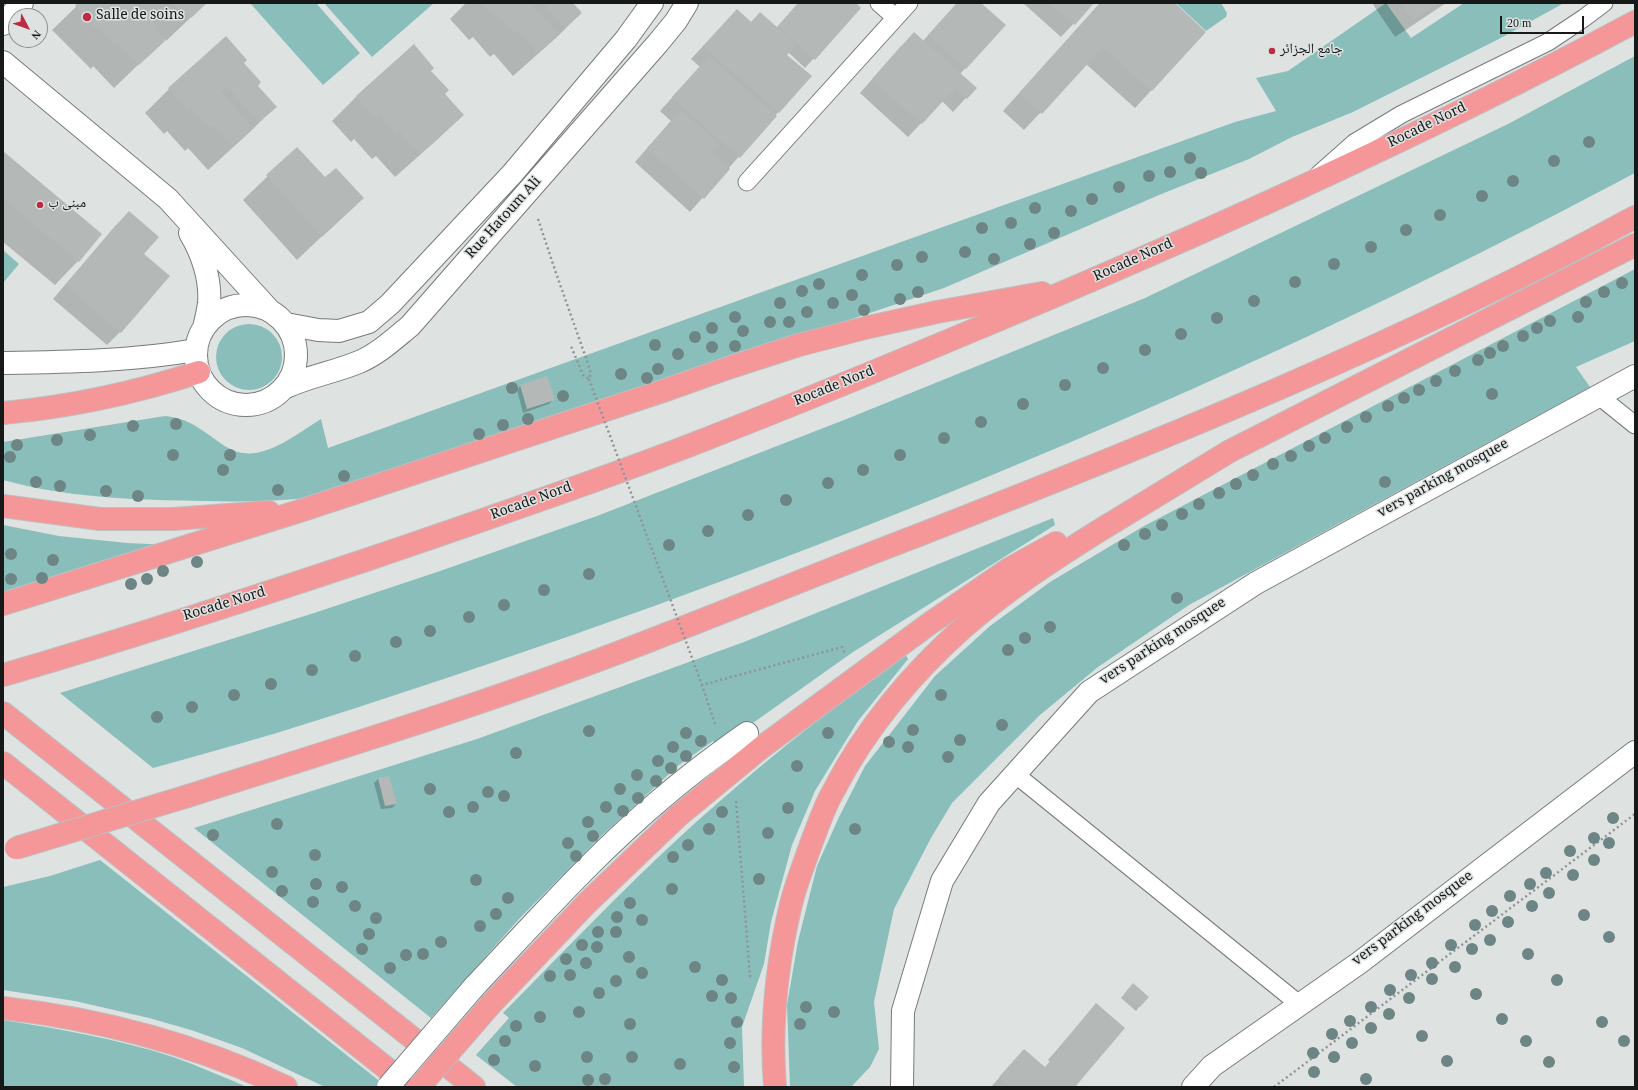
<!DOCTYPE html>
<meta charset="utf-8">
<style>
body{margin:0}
#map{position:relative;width:1638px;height:1090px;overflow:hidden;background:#dee3e2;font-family:Georgia,serif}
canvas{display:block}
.frame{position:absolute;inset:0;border:4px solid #171919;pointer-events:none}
.north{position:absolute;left:8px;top:8px;width:40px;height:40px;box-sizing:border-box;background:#dee3e2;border:1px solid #8e9292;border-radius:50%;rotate:131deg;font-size:11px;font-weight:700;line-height:16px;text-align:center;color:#171919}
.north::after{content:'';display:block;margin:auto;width:14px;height:18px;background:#bc2b41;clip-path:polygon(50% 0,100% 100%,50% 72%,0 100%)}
.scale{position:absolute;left:1500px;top:16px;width:84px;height:18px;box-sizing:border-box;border:2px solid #171919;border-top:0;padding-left:5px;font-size:12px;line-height:14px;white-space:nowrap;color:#171919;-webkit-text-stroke:3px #dee3e2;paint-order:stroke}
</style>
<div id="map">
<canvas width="1638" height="1090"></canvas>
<div class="frame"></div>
<div class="north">N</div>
<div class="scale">20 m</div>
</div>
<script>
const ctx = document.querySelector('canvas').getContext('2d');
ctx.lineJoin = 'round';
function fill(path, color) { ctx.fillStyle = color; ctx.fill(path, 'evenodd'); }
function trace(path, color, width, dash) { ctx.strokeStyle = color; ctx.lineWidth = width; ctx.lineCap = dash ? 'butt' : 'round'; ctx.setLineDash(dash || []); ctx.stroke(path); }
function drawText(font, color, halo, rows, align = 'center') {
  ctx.font = font + ' Georgia,"Noto Naskh Arabic",serif'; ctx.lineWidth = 3; ctx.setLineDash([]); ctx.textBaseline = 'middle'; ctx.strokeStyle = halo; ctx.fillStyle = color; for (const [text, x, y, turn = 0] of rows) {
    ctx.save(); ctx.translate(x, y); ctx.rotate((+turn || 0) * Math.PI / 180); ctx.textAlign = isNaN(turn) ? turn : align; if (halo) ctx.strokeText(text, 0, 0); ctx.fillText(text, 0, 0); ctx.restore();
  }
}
fill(new Path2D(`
 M250 3H316L360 53 323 85Z
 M324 3H434L372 57Z
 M1176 3H1221L1227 13 1226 17 1206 31Z
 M1386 3 1411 38 1464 3H1564L1497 40 1353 112 1292 137 1249 159 1159 195 944 288 336 493C292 502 247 502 202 501 153 500 103 499 54 491 37 489 20 484 3 480V442L165 416C185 418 195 425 212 437 220 443 228 449 238 452 266 460 298 433 321 419L328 448 1235 122 1276 111 1256 78 1288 71Z
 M1635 56V173C1214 397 769 577 315 721 262 738 207 753 153 768L60 693 314 613 440 571 597 516 844 420 1145 298 1508 124Z
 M3 250 19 264 3 283Z
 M1635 269V341L1576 367 1590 387 1189 605 1098 667 1040 715 952 803 931 838 894 909 874 1002 879 1049 870 1067 851 1087H790L787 1005 798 941 817 866 839 817 865 766 935 676 990 626 1050 582 1144 526Z
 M216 357a33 33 0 1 1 66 0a33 33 0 1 1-66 0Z
 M1053 518 1055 525 853 652 743 730 715 747 713 741 679 765 598 839 520 918 431 1018 194 828 477 739 744 642Z
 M3 525 59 536 127 543 171 545 3 592Z
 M905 654 908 659 858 721 837 755 815 791 792 845 771 922 764 964 742 1027 744 1087H517L476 1055 509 1018 503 1013C574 941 644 867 720 801 779 749 842 701 905 654Z
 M100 860 387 1087H325L242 1048 191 1030 149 1018 75 1001 3 990V887L50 876Z
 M3 1020C60 1029 118 1039 173 1057 199 1066 223 1077 247 1087H3Z`), '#89bebb');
fill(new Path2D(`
 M80 3H206L166 41 165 39 114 88 93 66 91 69 52 30ZM134 6 148 20 146 22 132 7Z
 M466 3H572L581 13 557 37 513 76 494 54 490 57 473 37 469 40 450 19Z
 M799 3H854L860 8 805 68 788 52 786 55 810 76 690 212 635 162 671 121 660 111 700 67 691 59 737 10 751 22 776 28Z
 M957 3H980L1004 25 960 74 975 88 953 112 942 101 908 137 860 93 901 46 923 41Z
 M1023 3H1093L1061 37Z
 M1100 3H1173L1205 32 1135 108 1086 64 1024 130 1003 111Z
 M1372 3H1446L1395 37Z
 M226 38 256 86 275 107 251 131 208 170 188 148 185 151 167 131 164 134 145 113 169 89Z
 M413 46 444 94 462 115 439 138 395 177 376 156 372 159 354 139 351 142 332 121 356 97Z
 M297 148 325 179 362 198 297 260 243 200Z
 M3 152 78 261 55 285 3 242Z
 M129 212 143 254 120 332 107 345 53 299 116 225Z
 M521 385 553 400 549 404 523 413 517 390Z
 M388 777 396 804 392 808 381 809 374 783 378 779Z
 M1129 989 1147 997 1136 1011 1121 998Z
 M1096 1005 1074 1087H991L1024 1050 1045 1068 1050 1062 1048 1060Z`), '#0003');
fill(new Path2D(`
 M78 3H137L133 7 146 21 149 18 158 28 156 30 165 41 139 65 118 43 115 46 96 25 94 27 75 6Z
 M173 3H207L191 18 181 8 179 9Z
 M481 3H530L558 34 537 53 518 31 515 34 497 14 494 17Z
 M543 3H573L582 13 565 28Z
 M798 3H856L861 8 815 60 778 26Z
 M957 3H981L1006 25 966 69 928 35Z
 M1050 3H1094L1075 25Z
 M1100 3H1175L1206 32 1152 91 1103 47 1042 114 1019 93Z
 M1401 3H1439L1412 20Z
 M737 9 751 22 760 12 796 44 787 55 812 76 779 113 703 46Z
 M914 32 977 88 967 99 955 88 922 124 872 79Z
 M226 36 247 60 244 63 261 82 258 86 277 107 259 122 227 86 221 92 253 128 232 146 213 125 209 128 191 108 188 111 168 88Z
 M414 44 434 68 431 71 449 90 445 94 464 115 442 135 409 99 441 135 420 154 400 132 397 136 379 116 376 119 356 96Z
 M709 56 777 116 740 158 672 97Z
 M681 110 720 145 713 153 730 169 704 199 647 148Z
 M297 147 325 177 336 168 364 198 322 237 266 175Z
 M3 151 102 234 79 262 3 198Z
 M129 211 159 237 144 254 170 276 121 333 65 285Z
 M547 376 555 400 527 409 520 385Z
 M389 776 397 804 385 806 378 778Z
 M1133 983 1149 997 1140 1007 1124 994Z
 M1096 1003 1125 1028 1075 1087H1011L999 1077 1024 1049 1045 1067 1058 1052 1056 1051Z`), '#b4b9b8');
const service = new Path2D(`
 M879 3 895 17
 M1319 174 1354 143 1402 114 1548 42 1584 18 1604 3
 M747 182 909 3
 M1599 396 1635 425
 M1015 774 1299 1004`);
const pedestrian = new Path2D(`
 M474 987C536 921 597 852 667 794 693 772 720 752 747 733`);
const minor = new Path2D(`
 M3 24 22 3
 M3 363C67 362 133 361 196 350
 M902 1087 903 1011 942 881 989 803 1089 692 1256 583 1635 376
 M1193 1087 1212 1066 1359 963 1635 752`);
const tertiary = new Path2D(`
 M3 62 168 199 270 311
 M190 233C202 253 211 279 209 303 208 311 206 319 204 328
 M196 355a50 50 0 1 1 100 0a50 50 0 1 1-100 0Z
 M286 324 318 330 339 331 369 322 390 304 512 174 626 39 652 3
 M286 387C310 376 335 372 359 362 378 354 394 339 410 326L658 43 676 21 687 3`);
const motorway = new Path2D(`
 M3 413C69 407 135 393 199 372
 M3 506 100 519H173L269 512
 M3 604 306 509 663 391 731 367 799 345 869 327 937 312 1042 293
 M3 675C125 640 246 600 366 560 472 524 578 488 683 448 776 412 869 374 962 335 1190 240 1416 139 1635 22
 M3 713 474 1087
 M3 763 410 1087
 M188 796C333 750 478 706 620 652 720 614 819 573 919 535 1162 440 1405 342 1635 217
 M492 1003 586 904 678 816 762 747 929 624 1009 569 1056 543
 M3 1008C100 1019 197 1045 286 1087
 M775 1087C770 1026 777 963 791 904 796 884 804 864 811 844 818 826 824 807 834 790 865 729 913 672 964 627 1005 591 1051 561 1097 532 1141 505 1185 478 1230 451L1635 245`);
trace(service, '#777b7b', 19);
trace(pedestrian, '#777b7b', 24);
trace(minor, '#777b7b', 24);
trace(tertiary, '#777b7b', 24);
trace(motorway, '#bebfbf', 24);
trace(new Path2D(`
 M538 219 556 273 586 358 591 373 589 379 583 375 571 346
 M715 724 702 685 842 647 845 654
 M736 801 750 976 753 978
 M1274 1087 1635 814`), '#909494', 2.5, [2, 3]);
trace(service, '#fff', 17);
trace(pedestrian, '#fff', 22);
trace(minor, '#fff', 22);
trace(tertiary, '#fff', 22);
trace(motorway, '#f59699', 22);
const pedestrianBridge = new Path2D(`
 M388 1087 474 987`);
const motorwayBridge = new Path2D(`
 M16 848 188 796
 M419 1087 492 1003`);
trace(pedestrianBridge, '#777b7b', 24, []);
trace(motorwayBridge, '#bebfbf', 24, []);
trace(new Path2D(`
 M589 379 702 685`), '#909494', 2.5, [2, 3]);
trace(pedestrianBridge, '#fff', 22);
trace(motorwayBridge, '#f59699', 22);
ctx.fillStyle = '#6d8584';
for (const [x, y] of [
 [1589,142],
 [1190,158],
 [1554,161],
 [1170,172],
 [1201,173],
 [1149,176],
 [1513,181],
 [1119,187],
 [1482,196],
 [1092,199],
 [1035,208],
 [1071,211],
 [1440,215],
 [1011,223],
 [982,228],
 [1406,230],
 [1054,233],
 [1030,244],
 [1371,247],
 [965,252],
 [922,257],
 [994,259],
 [1334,264],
 [897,265],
 [862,275],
 [1295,282],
 [1622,283],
 [819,284],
 [802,291],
 [918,292],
 [1604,292],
 [852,295],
 [900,299],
 [1254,301],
 [1586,302],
 [780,303],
 [833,303],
 [864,310],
 [807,312],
 [735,317],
 [1578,317],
 [1217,318],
 [1550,321],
 [770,322],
 [789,322],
 [712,328],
 [1537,328],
 [743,331],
 [1181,334],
 [1523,336],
 [695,337],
 [655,345],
 [735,346],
 [1503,346],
 [712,347],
 [1145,350],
 [1490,353],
 [678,354],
 [1478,360],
 [1103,368],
 [658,369],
 [1455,371],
 [621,374],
 [647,378],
 [1436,381],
 [1065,385],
 [512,388],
 [1419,390],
 [1492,394],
 [563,396],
 [1404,398],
 [1023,404],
 [1388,406],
 [1366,417],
 [528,419],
 [981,422],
 [176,424],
 [503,425],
 [133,426],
 [1347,427],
 [479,434],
 [90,435],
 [944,438],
 [1325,438],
 [57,440],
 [17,445],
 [1309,446],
 [173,455],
 [230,455],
 [900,455],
 [1291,456],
 [10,457],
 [1273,464],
 [223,470],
 [863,470],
 [1253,475],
 [344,476],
 [36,482],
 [1385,482],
 [828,483],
 [1236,484],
 [60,486],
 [278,490],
 [106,491],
 [1219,493],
 [138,496],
 [786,500],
 [1199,504],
 [1182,514],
 [748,515],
 [1162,525],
 [708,531],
 [1145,534],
 [669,545],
 [1124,545],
 [11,554],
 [53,560],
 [197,562],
 [163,571],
 [589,574],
 [42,578],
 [11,579],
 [147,579],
 [131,584],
 [544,590],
 [1177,598],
 [504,605],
 [469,617],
 [1050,627],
 [430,631],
 [1025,638],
 [396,642],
 [1008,650],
 [355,656],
 [312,670],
 [271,684],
 [234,695],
 [941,695],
 [192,707],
 [157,717],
 [1002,725],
 [913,730],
 [589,731],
 [686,733],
 [828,733],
 [960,740],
 [701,741],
 [889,742],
 [673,747],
 [908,747],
 [516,753],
 [686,756],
 [948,757],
 [658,761],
 [797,766],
 [671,768],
 [637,775],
 [656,781],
 [430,789],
 [620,789],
 [488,792],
 [504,796],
 [638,798],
 [473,807],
 [606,807],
 [788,808],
 [623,811],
 [449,812],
 [722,812],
 [1613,818],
 [588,822],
 [277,824],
 [709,829],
 [855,829],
 [768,833],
 [213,835],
 [593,836],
 [1594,838],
 [568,843],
 [1609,843],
 [688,845],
 [1570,851],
 [315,855],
 [576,856],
 [673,857],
 [1594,860],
 [272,872],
 [1546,873],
 [1573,875],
 [759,879],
 [476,880],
 [316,884],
 [1530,884],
 [342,887],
 [672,889],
 [282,891],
 [1549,893],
 [1510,896],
 [508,898],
 [313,902],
 [630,903],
 [355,906],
 [1532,906],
 [1492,911],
 [496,914],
 [1584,915],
 [617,917],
 [376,918],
 [642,920],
 [1508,922],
 [1475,925],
 [480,926],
 [598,932],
 [616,932],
 [369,934],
 [1609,937],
 [1490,940],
 [441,942],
 [582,945],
 [1451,945],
 [597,947],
 [362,949],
 [1472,949],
 [423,954],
 [1528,954],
 [406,955],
 [629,957],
 [566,959],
 [586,963],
 [1432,963],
 [695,967],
 [1455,967],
 [390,968],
 [642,973],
 [570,975],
 [1411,975],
 [550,976],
 [1432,979],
 [722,980],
 [1557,980],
 [616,981],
 [1390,990],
 [599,993],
 [1476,994],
 [712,996],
 [731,998],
 [1409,998],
 [806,1007],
 [1371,1007],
 [579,1012],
 [834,1012],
 [1389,1014],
 [540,1017],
 [1502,1019],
 [1350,1021],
 [737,1022],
 [1602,1022],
 [630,1024],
 [800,1024],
 [516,1026],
 [1371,1028],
 [1332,1034],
 [1422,1036],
 [505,1041],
 [1526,1041],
 [1624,1041],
 [730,1043],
 [1352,1043],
 [1313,1053],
 [587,1057],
 [632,1057],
 [1334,1057],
 [494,1060],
 [1447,1061],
 [1549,1062],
 [680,1064],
 [535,1066],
 [734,1067],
 [1314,1072],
 [605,1079],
 [1366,1079],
 [588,1080]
]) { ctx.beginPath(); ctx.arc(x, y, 6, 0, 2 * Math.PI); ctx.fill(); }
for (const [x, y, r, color] of [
 [87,17,5,"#bc2b41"],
 [1272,51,4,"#bc2b41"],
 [40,205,4,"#bc2b41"]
]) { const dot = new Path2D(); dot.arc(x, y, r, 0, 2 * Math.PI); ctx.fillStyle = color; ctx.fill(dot); trace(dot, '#dee3e2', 1.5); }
drawText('14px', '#171919', '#dee3e2', [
 ["Salle de soins",96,17],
 ["جامع الجزائر",1280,51],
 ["مبنى ب",48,205]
], 'left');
drawText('14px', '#171919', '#dee3e2', [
 ["Rocade Nord",1428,127,-26],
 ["Rue Hatoum Ali",505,219,-48],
 ["Rocade Nord",1134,262,-24],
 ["Rocade Nord",835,388,-22],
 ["vers parking mosquee",1444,480,-29],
 ["Rocade Nord",532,503,-20],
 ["Rocade Nord",225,606,-17],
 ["vers parking mosquee",1164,643,-33],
 ["vers parking mosquee",1414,920,-37]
]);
</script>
